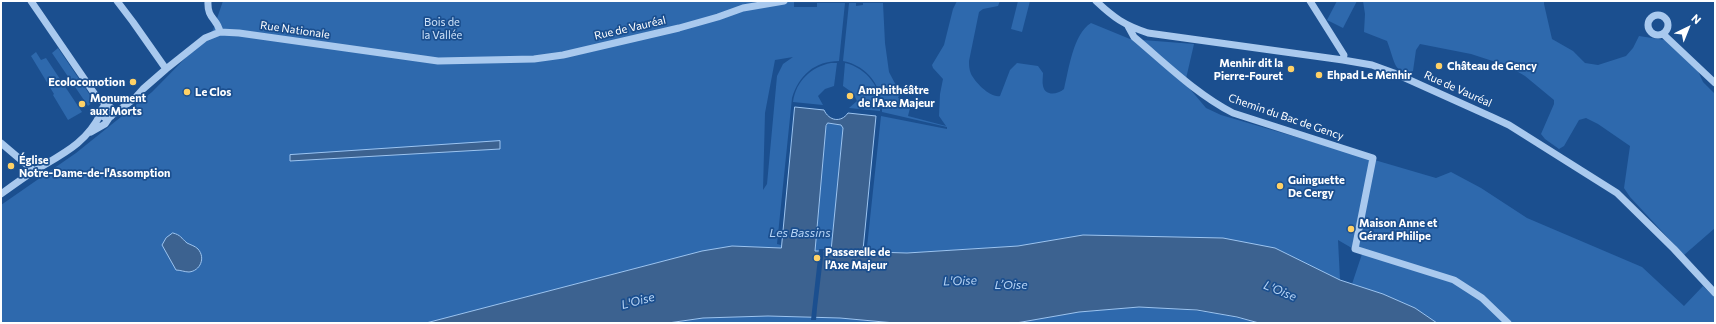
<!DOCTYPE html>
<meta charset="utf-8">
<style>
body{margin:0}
#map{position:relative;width:1716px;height:324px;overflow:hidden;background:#1b4f8f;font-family:Commissioner,sans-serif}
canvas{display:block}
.frame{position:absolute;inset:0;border:2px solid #fff;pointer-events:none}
.north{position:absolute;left:1668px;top:8px;width:40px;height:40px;-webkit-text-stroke:3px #1b4f8f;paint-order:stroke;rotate:43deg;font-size:11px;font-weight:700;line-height:16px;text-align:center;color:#fff}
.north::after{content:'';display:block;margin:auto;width:14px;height:18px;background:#fff;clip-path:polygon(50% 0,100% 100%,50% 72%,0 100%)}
</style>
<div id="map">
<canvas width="1716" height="324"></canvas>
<div class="frame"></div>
<div class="north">N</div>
</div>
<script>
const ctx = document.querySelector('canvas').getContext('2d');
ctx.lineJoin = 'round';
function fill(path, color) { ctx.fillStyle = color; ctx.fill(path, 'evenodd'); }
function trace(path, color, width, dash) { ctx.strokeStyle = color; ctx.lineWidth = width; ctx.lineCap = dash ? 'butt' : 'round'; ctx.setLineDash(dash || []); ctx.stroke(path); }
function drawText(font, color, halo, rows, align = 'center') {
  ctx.font = font + ' Commissioner,sans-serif'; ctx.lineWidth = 3.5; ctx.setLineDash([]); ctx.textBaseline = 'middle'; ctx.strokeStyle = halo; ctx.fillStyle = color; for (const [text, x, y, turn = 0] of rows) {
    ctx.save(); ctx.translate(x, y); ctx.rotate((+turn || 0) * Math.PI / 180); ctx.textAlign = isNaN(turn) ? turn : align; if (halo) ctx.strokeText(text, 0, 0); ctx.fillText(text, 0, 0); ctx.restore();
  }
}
fill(new Path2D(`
 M223 1H760L749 4 769 1H794V7H817V3H845L839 61C815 61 799 75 792 98L777 244 781 245V248L732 246 702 251 426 323H1V205L76 153 152 92 213 30ZM793 57 783 64 777 76 767 184 763 190 765 113 775 60Z
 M957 1H1000L998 6 983 9 979 12 969 61C969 65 969 69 971 74 975 82 990 98 1000 96L1010 70 1017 63 1038 66 1043 73C1043 77 1042 82 1043 86 1045 96 1057 95 1064 89 1069 69 1073 34 1091 23L1130 39 1194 44 1185 83 1206 108 1221 115 1436 178 1451 172 1481 188 1527 218 1642 267 1684 306 1703 286 1715 298V323H1437L1415 308 1383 294 1352 284 1362 254 1338 240 1340 280 1275 248 1083 235 1018 246 907 253 874 252 863 250V247H867L881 116 947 129V127L882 112C883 87 868 66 843 61L849 3H856V6L863 5V3H883L885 43 889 72 900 93 898 98 903 100 902 104 910 108 908 116 946 126 939 116 940 94 943 79 933 68 932 65 944 45 953 9Z
 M1018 1H1030L1022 32 1011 29Z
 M1337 1H1357L1343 28 1327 20Z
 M1363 1H1544V4L1552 39 1573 51 1585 63 1598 65 1626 56 1633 48 1639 36 1665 40 1698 71 1703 82 1715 94V228L1684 255 1630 197 1624 188 1630 146 1598 124 1586 118 1579 120 1564 146 1559 149 1545 139 1541 134 1554 104V100L1525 76 1508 66 1471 54 1420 44 1416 50 1413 71 1410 73C1406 72 1398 70 1396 66 1393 61 1390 48 1387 41L1364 32 1365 14Z
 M58 48 94 101 88 106 52 53Z
 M36 52 41 60 46 58 82 112 68 120 53 95 54 94 31 56Z
 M831 63H837L834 86 825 89 818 96 823 105 793 102C796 81 811 67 831 63Z
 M845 63C867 68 883 89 880 111L849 108 857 101 853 93 843 86Z
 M828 123 841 125 843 128 831 252 815 251 826 126Z
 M1139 307C1180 308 1219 312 1259 323H1016L1079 312Z
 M768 316 840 318 895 323H668L703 318Z`), '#2e69ad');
const water = new Path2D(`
 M795 107 824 110C829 121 841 123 848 113L876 116 863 250 874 252 907 253 1018 246 1083 235 1223 238 1275 248 1340 280 1383 294 1415 308 1437 323H1259L1237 317 1197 310 1139 307 1079 312 1016 323H895L840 318 768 316 703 318 668 323H426L702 251 732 246 781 248ZM828 123 841 125 843 128 831 251H815L826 126Z
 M500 141V149L290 161V155Z
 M173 233C181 235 181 238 187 243 191 245 195 246 198 249 206 258 200 271 189 272 185 272 180 270 176 270L162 245 166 238Z`);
fill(water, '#3c6290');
trace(water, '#9cc4f0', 1);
fill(new Path2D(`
 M819 249H824L817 308 816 320H811Z`), '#1b4f8f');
trace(new Path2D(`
 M31 1 96 96 108 106
 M117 1 133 22 166 69
 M208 1C207 20 217 17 220 32
 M1096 1C1114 18 1124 25 1148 33L1343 60 1372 65 1394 73 1494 118 1509 125 1617 193 1674 249 1715 293
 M1310 1 1344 55 1343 60
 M1648 25a10 10 0 1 1 20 0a10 10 0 1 1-20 0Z
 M1128 26 1134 37C1165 63 1196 94 1233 113L1373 158 1355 249 1454 280 1482 298 1508 323
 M1663 34 1715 83
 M101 112a6 6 0 1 1 12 0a6 6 0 1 1-12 0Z
 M111 116 134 99 143 89 166 69 205 38 220 32 239 33 438 61 534 59 563 55 679 28 718 17 743 8 784 1
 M91 132 105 124 109 118
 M1 143 34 171
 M1 194C12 186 23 178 34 171 62 154 86 144 101 113`), '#a9c9ee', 7);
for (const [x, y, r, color] of [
 [1439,66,4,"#ffd166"],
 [1291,69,4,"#ffd166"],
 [1319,75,4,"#ffd166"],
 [133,82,4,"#ffd166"],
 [187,92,4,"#ffd166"],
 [850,96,4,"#ffd166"],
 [82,104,4,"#ffd166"],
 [11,166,4,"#ffd166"],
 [1280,186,4,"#ffd166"],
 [1351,229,4,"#ffd166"],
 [817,258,4,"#ffd166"]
]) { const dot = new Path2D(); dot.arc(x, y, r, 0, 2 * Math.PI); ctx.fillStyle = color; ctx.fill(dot); trace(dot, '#1b4f8f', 1.5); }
drawText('11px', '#cfe3fa', '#1b4f8f', [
 ["Bois de",442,22],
 ["la Vallée",442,35]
]);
drawText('11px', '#fff', '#1b4f8f', [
 ["Rue de Vauréal",630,28,-13],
 ["Rue Nationale",295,30,8],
 ["Rue de Vauréal",1458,89,24],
 ["Chemin du Bac de Gency",1286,117,19]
]);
drawText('bold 11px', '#fff', '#1b4f8f', [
 ["Menhir dit la",1283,63,"right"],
 ["Pierre-Fouret",1283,76,"right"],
 ["Château de Gency",1447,66],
 ["Ehpad Le Menhir",1327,75],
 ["Ecolocomotion",125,82,"right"],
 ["Amphithéâtre",858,90],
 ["de l'Axe Majeur",858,103],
 ["Le Clos",195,92],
 ["Monument",90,98],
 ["aux Morts",90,111],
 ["Église",19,160],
 ["Notre-Dame-de-l'Assomption",19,173],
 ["Guinguette",1288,180],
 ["De Cergy",1288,193],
 ["Maison Anne et",1359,223],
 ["Gérard Philipe",1359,236],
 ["Passerelle de",825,252],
 ["l’Axe Majeur",825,265]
], 'left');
drawText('italic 12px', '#b5d3f5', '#1b4f8f', [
 ["Les Bassins",800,233],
 ["L'Oise",960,281,-2],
 ["L’Oise",1011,285],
 ["L'Oise",1280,291,22],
 ["L'Oise",638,301,-15]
]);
</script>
